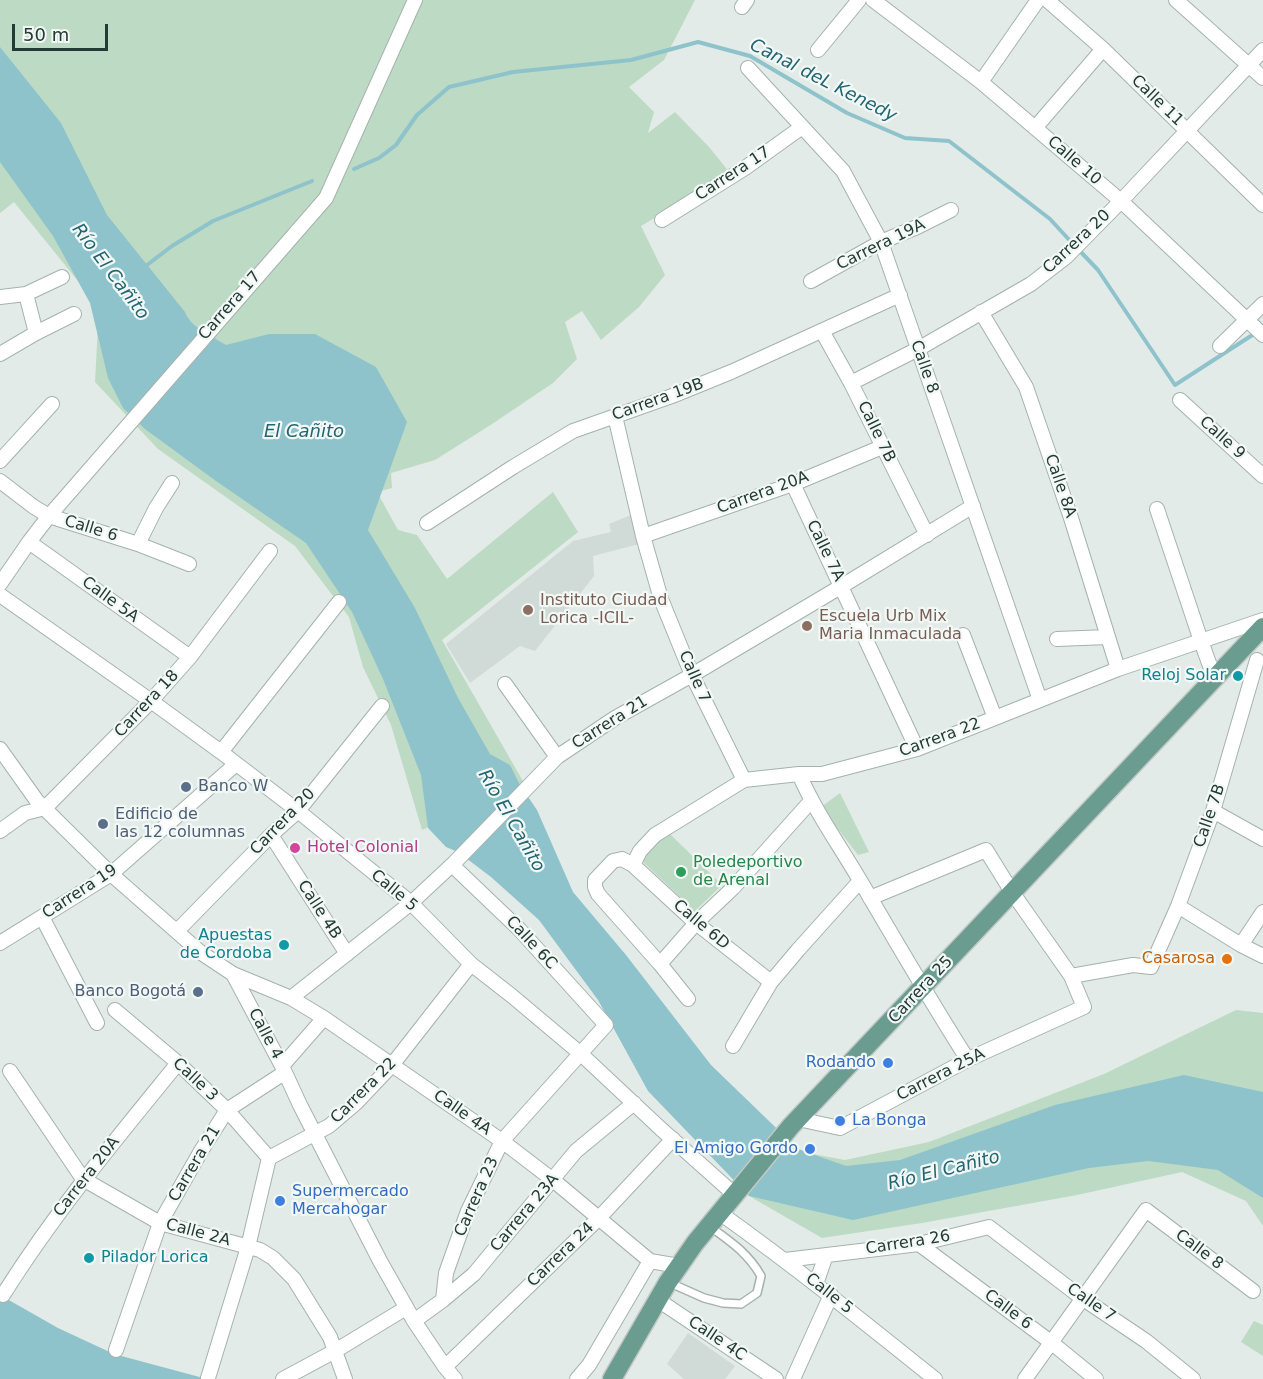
<!DOCTYPE html>
<meta charset="utf-8">
<style>
body{margin:0}
#map{position:relative;width:1263px;height:1379px;overflow:hidden;background:#e2ebe7;font-family:"DejaVu Sans",sans-serif}
canvas{display:block}
.scale{position:absolute;left:12px;top:24px;width:96px;height:27px;box-sizing:border-box;border:3px solid #243a34;border-top:0;padding-left:8px;font-size:18px;line-height:21px;white-space:nowrap;color:#243a34;-webkit-text-stroke:4px #f2f8f5;paint-order:stroke}
</style>
<div id="map">
<canvas width="1263" height="1379"></canvas>
<div class="scale">50 m</div>
</div>
<script>
const ctx = document.querySelector('canvas').getContext('2d');
ctx.lineJoin = 'round';
function fill(path, color) { ctx.fillStyle = color; ctx.fill(path, 'evenodd'); }
function trace(path, color, width, dash) { ctx.strokeStyle = color; ctx.lineWidth = width; ctx.lineCap = dash ? 'butt' : 'round'; ctx.setLineDash(dash || []); ctx.stroke(path); }
function drawText(font, color, halo, rows, align = 'center') {
  ctx.font = font + ' "DejaVu Sans",sans-serif'; ctx.lineWidth = 4.5; ctx.setLineDash([]); ctx.textBaseline = 'middle'; ctx.strokeStyle = halo; ctx.fillStyle = color; for (const [text, x, y, turn = 0] of rows) {
    ctx.save(); ctx.translate(x, y); ctx.rotate((+turn || 0) * Math.PI / 180); ctx.textAlign = isNaN(turn) ? turn : align; if (halo) ctx.strokeText(text, 0, 0); ctx.fillText(text, 0, 0); ctx.restore();
  }
}
fill(new Path2D(`
 M631 515 639 544 593 556 594 576 535 651 520 646 470 683 446 644 573 541 611 532 609 524Z
 M688 1333 735 1366 725 1379H684L667 1364Z`), '#d0dad6');
fill(new Path2D(`
 M0 0H695L664 60 629 87 654 112 648 133 675 112 709 147 730 173 641 226 665 275 639 307 601 340 582 311 565 322 577 359 553 383 489 426 435 460 391 473 392 488 377 492 398 530 417 535 447 579 553 492 578 532 442 640 524 783 422 830 391 725 363 667 349 617 295 546 158 449 95 382 99 307 14 202 0 213Z
 M840 793 869 852 858 855 821 807Z
 M668 832 722 885 695 911 641 860Z
 M1236 1010 1263 1013V1226L1246 1201 1182 1172 1077 1195 922 1223 822 1238 749 1196 791 1150 845 1160 929 1142 1104 1074Z
 M1254 1321 1263 1325V1356L1241 1342Z`), '#bddac4');
fill(new Path2D(`
 M0 47 61 123 107 215 185 312C191 328 212 336 226 345L269 334H315L376 367 407 422 368 530 415 608 458 698 490 754 510 765 520 785 537 810 573 892 626 955 711 1065 798 1149 846 1166 900 1160 1055 1105 1184 1075 1263 1092V1198L1218 1170 1148 1161 1089 1168 853 1220 749 1196 648 1091 598 1000 539 920 491 877 458 852 446 847 428 828 421 775 383 679 352 612 306 543 216 481 145 429 123 408 108 378 90 303 53 236 0 162Z
 M0 1295 58 1328 114 1354 207 1379H0Z`), '#8fc3cb');
trace(new Path2D(`
 M354 169 379 158 396 145 417 115 449 87 513 72 631 60 698 42 750 56 847 113 905 138 949 141 1050 219 1073 244
 M1078 249 1098 270 1175 385 1257 332
 M143 268 172 246 213 221 312 181`), '#8fc3cb', 4);
const lane = new Path2D(`
 M668 1282 704 1298 723 1303 741 1304 757 1293 761 1276C748 1253 730 1241 709 1226`);
const street = new Path2D(`
 M873 0 981 82 1121 201 1263 335
 M1047 0 1103 49 1263 205
 M1176 0 1263 78
 M742 7 747 0
 M818 50 859 0
 M748 68 843 171 881 242 1040 700
 M981 82 1038 0
 M1035 128 1103 49
 M662 220 745 168 802 127
 M811 281 881 242 917 227 951 210
 M26 294 36 333
 M0 297 26 294 62 277
 M981 312 1026 387 1071 518 1118 669
 M822 331 851 383 927 535
 M1220 346 1263 304
 M0 354 36 333 74 314
 M851 383 918 349 1031 284 1066 257 1121 201 1263 50
 M1180 400 1263 476
 M615 416 643 536 661 599 692 675 744 780
 M0 461 52 404
 M0 481 34 507 49 516 138 544 189 564
 M793 484 917 749
 M1157 509 1201 641 1214 677
 M427 523 513 467 573 431 672 396 731 372 900 295
 M643 536 793 484 882 447
 M29 542 190 657
 M138 544 156 508 172 483
 M0 584 29 542 49 516 326 198 415 0
 M0 595 151 701 221 752 298 811 411 903 471 964 512 996 581 1054 661 1129 735 1195
 M963 635 995 718
 M1057 639 1108 637
 M505 684 557 757
 M0 749 37 801 111 874 200 952 233 974 282 1066 300 1105 380 1261 414 1321 445 1367 455 1379
 M221 752 339 602
 M799 774C816 813 840 846 861 882 896 942 931 1002 968 1060
 M1213 811 1263 839
 M0 831 25 813 45 808 151 701 190 657 270 551
 M271 835 347 954
 M633 865 640 851 655 835 744 780 799 774H822L917 749 1118 669 1263 620
 M1178 906 1241 945 1263 956
 M42 917 97 1023
 M177 931 271 835 298 811 382 706
 M0 943 111 874 236 764
 M1241 945 1263 912
 M660 964 696 923 733 888 811 801
 M233 974 291 998 324 1018 502 1141 553 1180 650 1261 679 1266
 M1071 976 1133 965 1151 967 1178 906 1213 811 1257 660
 M291 998 411 903 455 862 557 757 615 718 692 675 842 586 973 506
 M688 999 660 964 598 894 595 887V880L613 861 622 859 633 865 696 923 771 982
 M115 1010 178 1063 227 1110 269 1158
 M733 1046 771 982 798 950 860 881
 M282 1066 324 1018
 M10 1071 83 1179 160 1223 260 1250 273 1258 294 1279 330 1337 345 1379
 M798 1119 840 1128 971 1058 1084 1007 1071 976 1012 892 986 850 870 898
 M720 1213C794 1266 864 1322 935 1379
 M919 1244 1052 1343 1096 1379
 M785 1260 919 1244 989 1227 1082 1298 1146 1341 1193 1379
 M816 1284 826 1255
 M3 1295C55 1212 117 1138 178 1063
 M443 1300 446 1273 468 1211 502 1141 606 1025 519 929 452 865
 M658 1300 776 1379
 M414 1321 443 1300 474 1274 576 1151 634 1103
 M116 1350 160 1223 201 1151 227 1110 284 1073
 M445 1367 598 1219 673 1139
 M208 1378 248 1247 269 1158 329 1126 356 1103 392 1065 471 964
 M283 1379 335 1351 406 1308
 M577 1379 589 1365 650 1261
 M793 1379 831 1295
 M1025 1379 1146 1210 1253 1291`);
const primary = new Path2D(`
 M612 1379 668 1282 695 1243 791 1126 1263 627`);
trace(lane, '#a5b2ae', 10);
trace(street, '#a5b2ae', 16);
trace(primary, '#c2c8c6', 21);
trace(lane, '#fff', 7);
trace(street, '#fff', 14);
trace(primary, '#6a9c8f', 18);
for (const [x, y, r, color] of [
 [528,610,6,"#8d6e63"],
 [807,626,6,"#8d6e63"],
 [1238,676,6,"#0f9aa8"],
 [186,787,6,"#5c6f8a"],
 [103,824,6,"#5c6f8a"],
 [295,848,6,"#d1479c"],
 [681,872,6,"#2e9e5b"],
 [284,945,6,"#0f9aa8"],
 [1227,959,6,"#e8710a"],
 [198,992,6,"#5c6f8a"],
 [888,1063,6,"#3f7fe0"],
 [840,1121,6,"#3f7fe0"],
 [810,1149,6,"#3f7fe0"],
 [280,1201,6,"#3f7fe0"],
 [89,1258,6,"#0f9aa8"]
]) { const dot = new Path2D(); dot.arc(x, y, r, 0, 2 * Math.PI); ctx.fillStyle = color; ctx.fill(dot); trace(dot, '#f2f8f5', 2); }
drawText('16px', '#243a34', '#f2f8f5', [
 ["Calle 11",1157,101,44],
 ["Calle 10",1074,161,41],
 ["Carrera 17",733,174,-33],
 ["Carrera 20",1077,242,-43],
 ["Carrera 19A",881,245,-26],
 ["Carrera 17",230,306,-49],
 ["Calle 8",924,367,71],
 ["Carrera 19B",658,400,-20],
 ["Calle 7B",876,432,64],
 ["Calle 9",1222,438,42],
 ["Calle 8A",1060,486,71],
 ["Carrera 20A",763,493,-20],
 ["Calle 6",91,529,17],
 ["Calle 7A",825,551,64],
 ["Calle 5A",110,600,36],
 ["Calle 7",694,677,66],
 ["Carrera 18",147,704,-47],
 ["Carrera 21",610,723,-32],
 ["Carrera 22",940,738,-20],
 ["Calle 7B",1210,816,-71],
 ["Carrera 20",283,822,-46],
 ["Calle 5",394,891,40],
 ["Carrera 19",80,892,-33],
 ["Calle 4B",319,910,57],
 ["Calle 6D",701,925,40],
 ["Calle 6C",531,943,47],
 ["Carrera 25",921,990,-47],
 ["Calle 4",265,1034,62],
 ["Carrera 25A",941,1075,-27],
 ["Calle 3",195,1080,43],
 ["Carrera 22",364,1091,-45],
 ["Calle 4A",462,1113,35],
 ["Carrera 21",195,1164,-59],
 ["Carrera 20A",87,1177,-52],
 ["Carrera 23",477,1197,-66],
 ["Carrera 23A",525,1213,-50],
 ["Calle 2A",198,1233,15],
 ["Carrera 26",908,1243,-9],
 ["Calle 8",1199,1250,37],
 ["Carrera 24",561,1255,-44],
 ["Calle 5",829,1294,38],
 ["Calle 7",1091,1303,35],
 ["Calle 6",1008,1310,37],
 ["Calle 4C",717,1339,34]
]);
drawText('16px', '#785e54', '#f2f8f5', [
 ["Instituto Ciudad",540,601],
 ["Lorica -ICIL-",540,619],
 ["Escuela Urb Mix",819,617],
 ["Maria Inmaculada",819,635]
], 'left');
drawText('16px', '#0d838f', '#f2f8f5', [
 ["Reloj Solar",1226,676],
 ["Apuestas",272,936],
 ["de Cordoba",272,954],
 ["Pilador Lorica",101,1258,"left"]
], 'right');
drawText('16px', '#4e5e75', '#f2f8f5', [
 ["Banco W",198,787],
 ["Edificio de",115,815],
 ["las 12 columnas",115,833],
 ["Banco Bogotá",186,992,"right"]
], 'left');
drawText('16px', '#b23c85', '#f2f8f5', [
 ["Hotel Colonial",307,848]
], 'left');
drawText('16px', '#27864d', '#f2f8f5', [
 ["Poledeportivo",693,863],
 ["de Arenal",693,881]
], 'left');
drawText('16px', '#c56008', '#f2f8f5', [
 ["Casarosa",1215,959]
], 'right');
drawText('16px', '#366cbe', '#f2f8f5', [
 ["Rodando",876,1063],
 ["La Bonga",852,1121,"left"],
 ["El Amigo Gordo",798,1149],
 ["Supermercado",292,1192,"left"],
 ["Mercahogar",292,1210,"left"]
], 'right');
drawText('italic 18px', '#236571', '#f2f8f5', [
 ["Canal deL Kenedy",823,81,27],
 ["Río El Cañito",110,272,53],
 ["El Cañito",304,432],
 ["Río El Cañito",511,821,60],
 ["Río El Cañito",944,1171,-14]
]);
</script>
